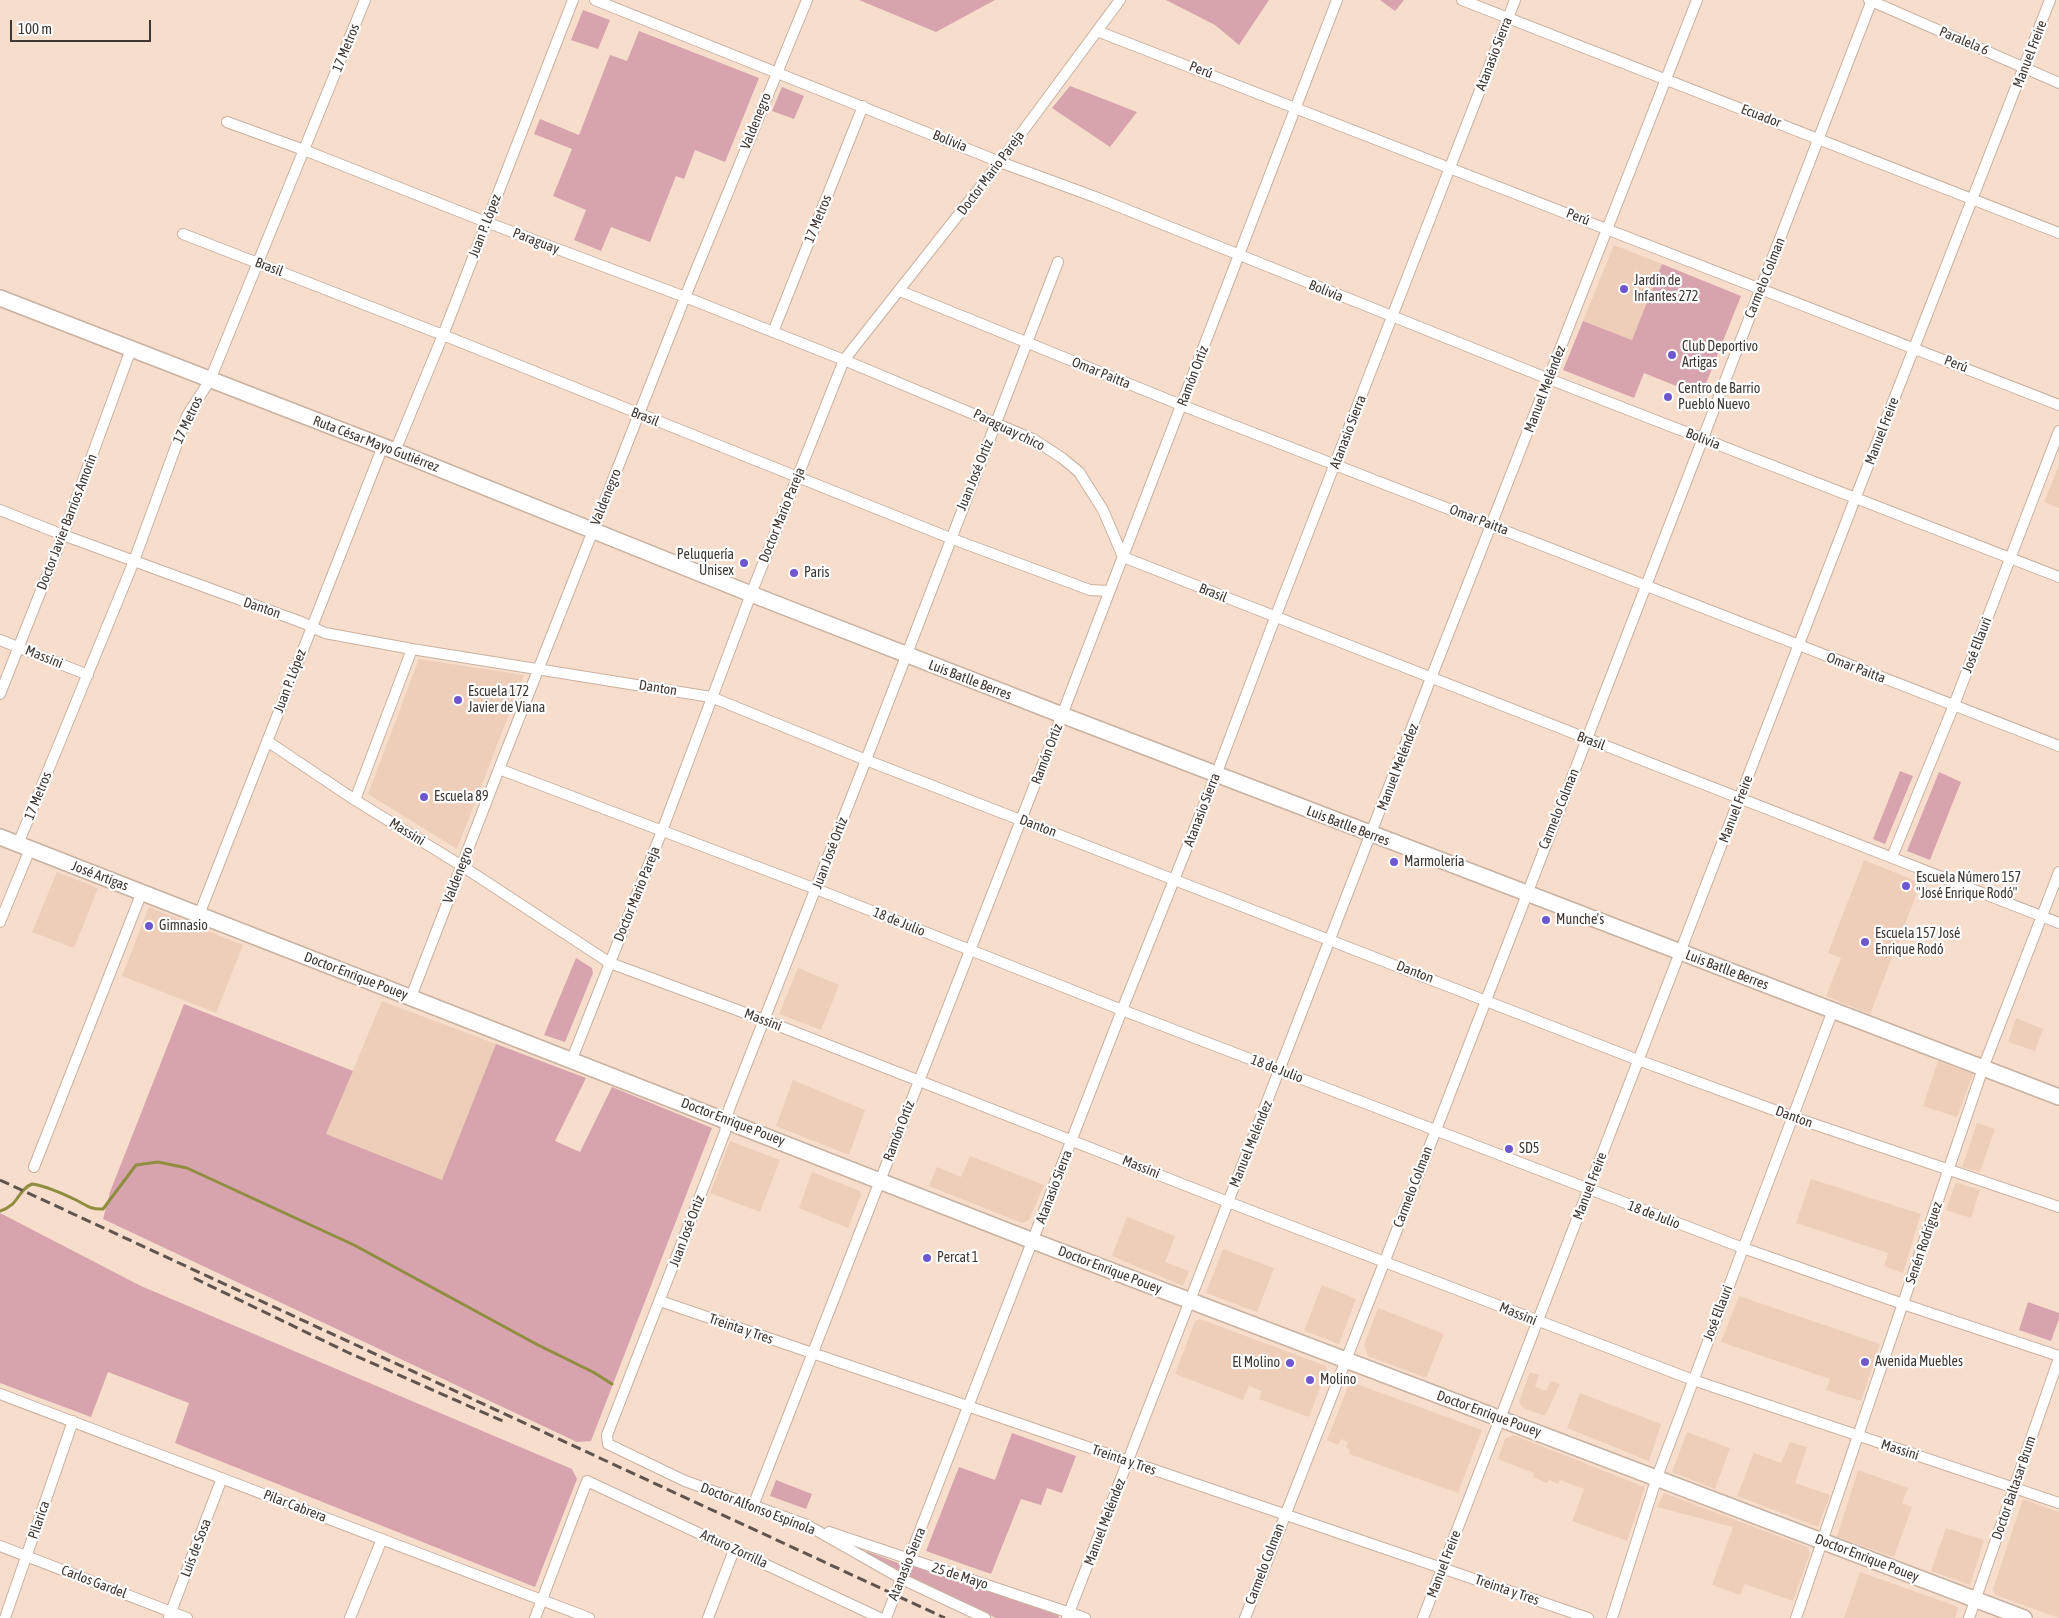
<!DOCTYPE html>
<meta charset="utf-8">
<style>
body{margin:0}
#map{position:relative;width:2059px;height:1618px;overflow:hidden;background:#f7ddcc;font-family:"Asap Condensed",sans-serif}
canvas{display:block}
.scale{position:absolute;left:10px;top:20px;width:141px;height:22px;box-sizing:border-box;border:2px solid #413731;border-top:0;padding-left:6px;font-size:15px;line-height:18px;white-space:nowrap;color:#413731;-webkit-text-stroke:4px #fff;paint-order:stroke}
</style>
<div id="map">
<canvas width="2059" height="1618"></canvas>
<div class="scale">100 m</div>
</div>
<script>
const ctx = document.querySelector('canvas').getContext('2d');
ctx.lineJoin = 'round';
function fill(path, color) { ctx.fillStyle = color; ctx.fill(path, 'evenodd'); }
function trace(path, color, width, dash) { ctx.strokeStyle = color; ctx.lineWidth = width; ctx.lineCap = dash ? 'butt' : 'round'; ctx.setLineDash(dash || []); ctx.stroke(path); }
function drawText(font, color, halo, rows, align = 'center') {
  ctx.font = font + ' "Asap Condensed",sans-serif'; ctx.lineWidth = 4.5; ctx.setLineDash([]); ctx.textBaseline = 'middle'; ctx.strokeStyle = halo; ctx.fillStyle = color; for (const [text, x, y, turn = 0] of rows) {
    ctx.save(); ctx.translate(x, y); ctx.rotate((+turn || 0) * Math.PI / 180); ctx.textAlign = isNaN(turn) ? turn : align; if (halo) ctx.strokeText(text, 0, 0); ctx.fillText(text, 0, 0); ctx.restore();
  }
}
fill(new Path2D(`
 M1614 245 1662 264 1632 340 1583 321Z
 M2059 465V508L2044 502Z
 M419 659 524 675 457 849 368 794Z
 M1864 860 1921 883 1870 1014 1826 996 1841 958 1828 953Z
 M57 872 98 888 74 948 32 932Z
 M149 907 243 945 216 1013 122 976Z
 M798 968 839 985 821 1030 779 1014Z
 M382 1001 496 1044 443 1181 326 1134Z
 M2016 1018 2043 1029 2035 1051 2008 1042Z
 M1938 1061 1973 1074 1957 1117 1923 1106Z
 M793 1080 865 1110 849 1155 776 1126Z
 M1977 1123 1995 1129 1980 1172 1962 1167Z
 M730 1141 780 1160 760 1212 710 1193Z
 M970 1156 1044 1185 1029 1220 1022 1223 929 1186 937 1167 961 1177Z
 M812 1172 860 1191 861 1195 848 1228 799 1208Z
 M1811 1179 1921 1214 1903 1273 1884 1266 1888 1253 1796 1223Z
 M1957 1183 1980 1190 1971 1218 1946 1210 1955 1184Z
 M1127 1217 1175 1236 1165 1262 1189 1271 1183 1286 1112 1256Z
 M1223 1249 1274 1268 1257 1312 1206 1293Z
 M1322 1285 1356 1299 1339 1344 1304 1331Z
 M1739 1296 1880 1344 1861 1401 1826 1390 1830 1379 1721 1342Z
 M1378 1308 1444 1334 1426 1378 1368 1356 1364 1345Z
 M1200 1319 1326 1366 1327 1369 1309 1417 1259 1399 1262 1391 1249 1386 1243 1400 1175 1374 1195 1321Z
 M1530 1372 1539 1375 1535 1387 1546 1391 1551 1381 1560 1384 1545 1416 1523 1408 1519 1402Z
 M1354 1383 1482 1430 1458 1493 1349 1454 1350 1450 1346 1448 1348 1442 1341 1439 1338 1445 1327 1440 1349 1384Z
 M1580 1393 1661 1424 1649 1461 1567 1428Z
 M1687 1432 1730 1448 1715 1489 1672 1472Z
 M1513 1435 1645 1487 1627 1541 1572 1521 1584 1489 1560 1480 1558 1484 1549 1480 1547 1483 1533 1477 1534 1473 1498 1459 1505 1439Z
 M1790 1442 1807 1447 1795 1483 1830 1495 1818 1527 1737 1496 1754 1453 1781 1463Z
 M1858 1470 1908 1488 1902 1503 1912 1507 1894 1557 1837 1537Z
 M1664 1493 1807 1547 1810 1553 1793 1601 1745 1584 1740 1595 1712 1585 1733 1527 1657 1507Z
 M2023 1499 2059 1512V1618L1995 1595 1993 1589Z
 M1946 1528 1984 1540 1970 1585 1931 1571Z
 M1860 1572 1956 1606 1958 1609 1955 1618H1844Z`), '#eeceb9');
fill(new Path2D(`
 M859 0H995L936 32Z
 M1166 0H1269L1239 45 1215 25Z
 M1380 0H1404L1395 11Z
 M583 10 610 20 598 49 571 40Z
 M639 31 759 78 725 162 695 150 684 179 676 176 650 242 611 227 601 251 574 240 586 210 553 196 572 149 534 134 540 119 579 135 610 55 627 61Z
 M1070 86 1137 112 1110 147 1052 108Z
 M782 87 804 96 794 119 772 111Z
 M1662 264 1741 296 1701 396 1644 373 1634 398 1563 370 1583 321 1632 340Z
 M1900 771 1913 776 1885 844 1873 839Z
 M1939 772 1961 782 1930 860 1907 851Z
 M576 958 592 968 593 973 565 1042 544 1035Z
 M184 1004 353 1071 326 1134 442 1180 496 1044 586 1078 555 1141 580 1152 612 1087 712 1128 591 1441 577 1442 103 1219 110 1192Z
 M0 1213 141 1286 572 1469 577 1479 535 1587 175 1443 189 1403 108 1372 91 1417 0 1383Z
 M2028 1302 2059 1313V1319L2051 1341 2019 1330Z
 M1012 1433 1076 1456 1062 1493 1047 1488 1041 1505 1021 1499 991 1574 926 1551 959 1467 995 1480Z
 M776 1480 812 1494 806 1509 770 1496Z
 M866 1551 898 1563 900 1566 898 1570 895 1571 870 1560Z
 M916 1566 1058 1615 1059 1618H996L912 1579 909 1577 912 1567Z`), '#d7a4ae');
trace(new Path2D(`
 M0 1211C20 1205 17 1190 32 1184 47 1186 61 1193 74 1199 85 1204 90 1210 103 1209L136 1165 158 1162 187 1168 354 1245 538 1345 593 1372 612 1384`), '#908d41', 3);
const street = new Path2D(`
 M595 0 1000 162 1095 197 1549 379 2059 577
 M1462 0 2059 233
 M1869 0 2059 83
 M1097 31 2059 405
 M227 122 304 150 486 222 685 297 844 360 1033 439 1062 458 1079 472 1103 510 1123 557 2059 923
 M183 234 443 335 950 538 1090 590 1109 591
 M900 291 1181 405 2059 746
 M773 332 863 106
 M395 451 443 335 573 0
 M0 510 63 535 301 622 325 633 412 649 711 697 866 760 1638 1060 1793 1117 2059 1207
 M0 640 88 675
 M0 694 63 535 131 349
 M267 741 355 800 462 866 610 963 764 1020 1228 1202 1693 1380 2059 1503
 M499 769 816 889 1122 1010 1743 1248 1903 1304 2059 1356
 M355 800 412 649
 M18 844 134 561 187 416 210 380 365 0
 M1892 857 1954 705 2059 431
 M199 915 383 446
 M0 922 30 849
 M411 997 499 769 685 297 807 0
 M572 1059 662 831 751 594 844 360 1000 162 1120 0
 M34 1167 142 892
 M660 1301 1588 1618
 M0 1394 589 1618
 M753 1506 1062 715 1337 0
 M829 1532 1085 1618
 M0 1546 187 1618
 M169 1617 222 1478
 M5 1618 73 1421
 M350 1618 382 1539
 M535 1618 587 1481 880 1618
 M708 1618 734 1550
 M886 1618 1122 1010 1216 775 1275 618 1515 0
 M985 1618 902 1579 807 1525 685 1481 608 1444 607 1435 725 1132 729 1109 866 760 1058 262
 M1067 1618 1431 678 1697 0
 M1245 1618 1436 1130 1872 0
 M1423 1618 1855 499 2050 0
 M1612 1618 1657 1477 1833 1010
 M1796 1618 1983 1068 2059 872
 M1969 1618 2059 1358`);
const secondary = new Path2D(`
 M0 298 395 451 751 594 1062 715 2059 1097
 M0 837 1033 1241 2024 1618`);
trace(street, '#c9b1a0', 12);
trace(secondary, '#c9b1a0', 18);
trace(street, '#fff', 10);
trace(secondary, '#fff', 15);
trace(new Path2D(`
 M0 1180 945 1618
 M194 1278 347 1352 507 1423`), '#60544c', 3, [10, 5]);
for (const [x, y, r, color] of [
 [1624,289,5,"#6e57d1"],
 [1672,355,5,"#6e57d1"],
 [1668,397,5,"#6e57d1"],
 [744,563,5,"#6e57d1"],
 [794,573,5,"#6e57d1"],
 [458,700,5,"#6e57d1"],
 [424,797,5,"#6e57d1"],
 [1394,862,5,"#6e57d1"],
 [1906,886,5,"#6e57d1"],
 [1546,920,5,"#6e57d1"],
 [149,926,5,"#6e57d1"],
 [1865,942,5,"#6e57d1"],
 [1509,1149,5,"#6e57d1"],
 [927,1258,5,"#6e57d1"],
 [1865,1362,5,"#6e57d1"],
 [1290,1363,5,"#6e57d1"],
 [1310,1380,5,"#6e57d1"]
]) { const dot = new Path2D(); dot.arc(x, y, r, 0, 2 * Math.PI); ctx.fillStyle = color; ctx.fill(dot); trace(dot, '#fff', 2); }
drawText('14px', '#413731', '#fff', [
 ["Paralela 6",1964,41,23],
 ["17 Metros",346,48,-68],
 ["Atanasio Sierra",1494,54,-69],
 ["Manuel Freire",2030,54,-69],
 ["Perú",1201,70,21],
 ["Ecuador",1761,116,21],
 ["Valdenegro",756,121,-68],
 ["Bolivia",950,141,22],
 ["Doctor Mario Pareja",991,173,-53],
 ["Perú",1578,217,21],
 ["17 Metros",818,219,-68],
 ["Juan P. López",485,226,-69],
 ["Paraguay",536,241,21],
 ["Brasil",269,267,21],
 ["Carmelo Colman",1765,278,-68],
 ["Bolivia",1326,291,22],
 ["Perú",1956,364,21],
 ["Omar Paitta",1101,373,22],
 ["Ramón Ortiz",1193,376,-69],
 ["Manuel Meléndez",1545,389,-69],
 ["Brasil",645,417,22],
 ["17 Metros",188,420,-65],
 ["Paraguay chico",1009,430,26],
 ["Manuel Freire",1882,431,-69],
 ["Atanasio Sierra",1348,432,-69],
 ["Bolivia",1703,439,21],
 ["Ruta César Mayo Gutiérrez",376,444,21],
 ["Juan José Ortiz",975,475,-68],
 ["Valdenegro",606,497,-68],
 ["Doctor Mario Pareja",782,515,-68],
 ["Omar Paitta",1479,520,21],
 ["Doctor Javier Barrios Amorín",67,522,-69],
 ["Brasil",1213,593,22],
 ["Danton",262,608,19],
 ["José Ellauri",1977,645,-69],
 ["Massini",44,657,22],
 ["Omar Paitta",1856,668,21],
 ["Luis Batlle Berres",970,680,21],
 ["Juan P. López",290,681,-69],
 ["Danton",658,688,9],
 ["Brasil",1591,741,21],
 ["Ramón Ortiz",1047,754,-69],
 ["Manuel Meléndez",1398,767,-69],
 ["17 Metros",38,796,-68],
 ["Carmelo Colman",1559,809,-68],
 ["Manuel Freire",1736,809,-69],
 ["Atanasio Sierra",1202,810,-69],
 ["Danton",1038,826,21],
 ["Luis Batlle Berres",1348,826,21],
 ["Massini",407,832,32],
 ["Juan José Ortiz",830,853,-69],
 ["Valdenegro",458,875,-69],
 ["José Artigas",100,876,21],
 ["Doctor Mario Pareja",637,894,-68],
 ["18 de Julio",899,922,22],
 ["Luis Batlle Berres",1727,970,21],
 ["Danton",1415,972,21],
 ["Doctor Enrique Pouey",356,976,21],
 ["Massini",763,1020,21],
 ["18 de Julio",1277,1069,21],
 ["Danton",1794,1117,20],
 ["Doctor Enrique Pouey",733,1122,21],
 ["Ramón Ortiz",899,1131,-69],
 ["Manuel Meléndez",1251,1144,-68],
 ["Massini",1141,1167,22],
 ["Manuel Freire",1590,1186,-69],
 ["Atanasio Sierra",1054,1187,-69],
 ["Carmelo Colman",1413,1187,-69],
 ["18 de Julio",1654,1215,21],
 ["Juan José Ortiz",687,1231,-69],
 ["Senén Rodríguez",1924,1243,-71],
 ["Doctor Enrique Pouey",1110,1270,21],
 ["José Ellauri",1718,1313,-69],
 ["Massini",1518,1314,22],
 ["Treinta y Tres",741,1329,19],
 ["Doctor Enrique Pouey",1489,1414,20],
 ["Massini",1900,1450,18],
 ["Treinta y Tres",1124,1460,19],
 ["Doctor Baltasar Brum",2014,1488,-71],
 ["Pilar Cabrera",295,1506,21],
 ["Doctor Alfonso Espínola",758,1509,21],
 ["Pilarica",39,1520,-71],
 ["Manuel Meléndez",1105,1522,-69],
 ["Luis de Sosa",196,1548,-69],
 ["Arturo Zorrilla",734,1549,25],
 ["Doctor Enrique Pouey",1867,1558,21],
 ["Atanasio Sierra",907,1564,-68],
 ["Carmelo Colman",1265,1564,-69],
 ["Manuel Freire",1444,1564,-69],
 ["25 de Mayo",960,1576,18],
 ["Carlos Gardel",94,1582,21],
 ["Treinta y Tres",1507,1590,19]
]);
drawText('14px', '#413731', '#fff', [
 ["Jardín de",1634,281],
 ["Infantes 272",1634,297],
 ["Club Deportivo",1682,347],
 ["Artigas",1682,363],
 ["Centro de Barrio",1678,389],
 ["Pueblo Nuevo",1678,405],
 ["Peluquería",734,555,"right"],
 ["Unisex",734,571,"right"],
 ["Paris",804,573],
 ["Escuela 172",468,692],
 ["Javier de Viana",468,708],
 ["Escuela 89",434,797],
 ["Marmolería",1404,862],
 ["Escuela Número 157",1916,878],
 ["\"José Enrique Rodó\"",1916,894],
 ["Munche's",1556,920],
 ["Gimnasio",159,926],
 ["Escuela 157 José",1875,934],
 ["Enrique Rodó",1875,950],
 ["SD5",1519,1149],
 ["Percat 1",937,1258],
 ["Avenida Muebles",1875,1362],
 ["El Molino",1280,1363,"right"],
 ["Molino",1320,1380]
], 'left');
</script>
